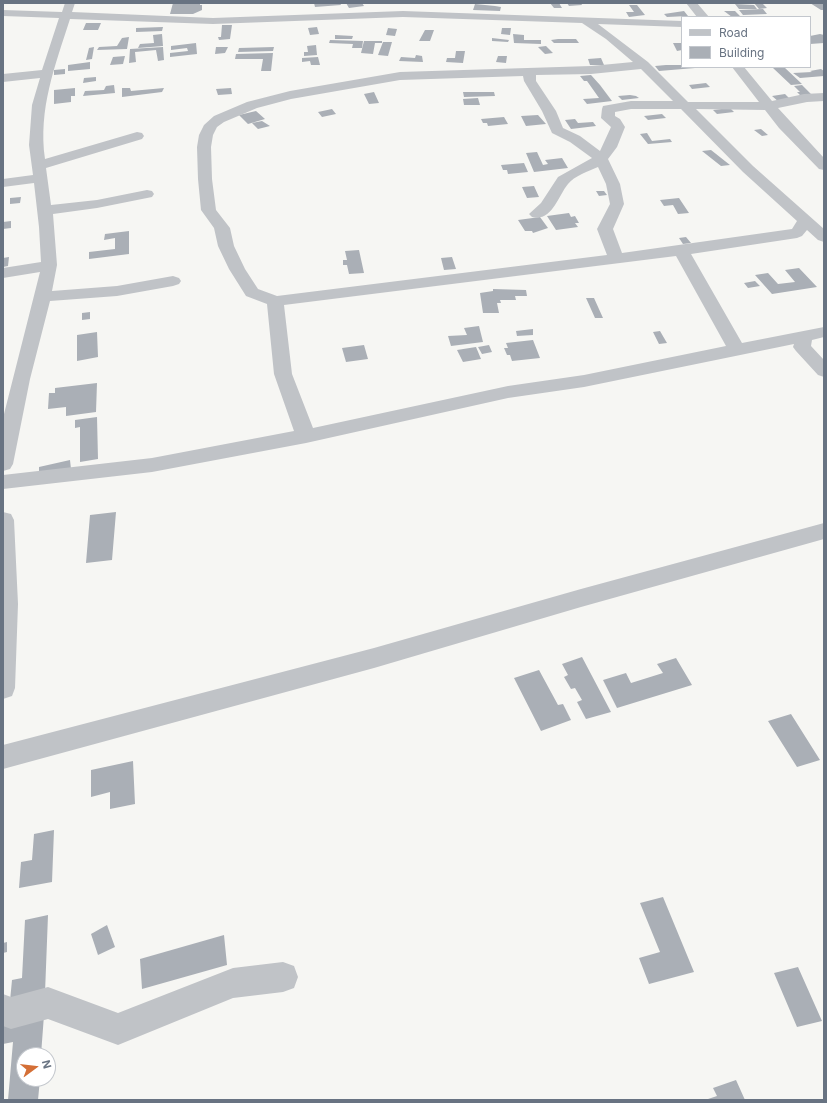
<!DOCTYPE html>
<style>
body{margin:0}
#map{position:relative;width:827px;height:1103px;overflow:hidden;background:#f6f6f3;font-family:Inter,sans-serif}
canvas{display:block}
.frame{position:absolute;inset:0;border:4px solid #687382;pointer-events:none}
.legend{position:absolute;left:681px;top:16px;width:130px;height:52px;box-sizing:border-box;background:#fff;border:1px solid #c3c7cd;margin:0;padding:5px 7px;list-style:none;font-size:12px;color:#687382}
.legend li{display:flex;align-items:center;gap:8px;height:20px}
.legend b{width:20px;border:1px solid #c3c7cd}
.north{position:absolute;left:16px;top:1047px;width:40px;height:40px;box-sizing:border-box;background:#fff;border:1px solid #c3c7cd;border-radius:50%;rotate:75deg;font-size:11px;font-weight:700;line-height:16px;text-align:center;color:#687382}
.north::after{content:'';display:block;margin:auto;width:14px;height:18px;background:#d46f36;clip-path:polygon(50% 0,100% 100%,50% 72%,0 100%)}
</style>
<div id="map">
<canvas width="827" height="1103"></canvas>
<div class="frame"></div>
<ul class="legend">
<li><b style="height:5px;background:#c0c3c7"></b>Road</li>
<li><b style="height:11px;background:#aaafb6"></b>Building</li>
</ul>
<div class="north">N</div>
</div>
<script>
const ctx = document.querySelector('canvas').getContext('2d');
ctx.lineJoin = 'round';
function fill(path, color) { ctx.fillStyle = color; ctx.fill(path, 'evenodd'); }
fill(new Path2D(`
 M173 3H200V5H202V10L193 14H170Z
 M314 3H340L341 5 315 7Z
 M346 3H362L364 6 349 8Z
 M550 3H559L562 8H554Z
 M567 3H581L582 5 569 6Z
 M754 3H762L767 8 759 9Z
 M810 3H824V10H821Z
 M475 4 495 6 501 7 500 11 473 10Z
 M735 4 754 5 757 9H739Z
 M629 5H637L645 15 629 17 626 12H634Z
 M763 9 767 14 743 15 739 10Z
 M684 11 688 16 667 17 664 14Z
 M724 11H735L741 17H732Z
 M86 23H101L98 30H83Z
 M222 25H232L230 39 219 40 218 37H221Z
 M163 27 162 31 136 32V28Z
 M317 27 319 34 310 35 308 28Z
 M388 28 397 29 395 36 386 35Z
 M502 28H511L510 35 501 34Z
 M425 30H434L430 41H419Z
 M162 34 163 46 138 48 140 44 154 43 153 35Z
 M513 34 524 35V40H541V44L514 43Z
 M820 34 824 35V43L810 44V36Z
 M335 35 353 36 352 39H335Z
 M129 37 127 49 97 50 99 47 117 46 122 38Z
 M492 38 509 40 508 42 492 41Z
 M558 39H576L579 43H554L551 40Z
 M330 40 363 41 362 48H352L353 44 329 43Z
 M364 41H382V43H375L373 54 361 53Z
 M383 42H392L388 56 378 55Z
 M196 43 197 54 170 57V53L188 51 187 48 171 50V46Z
 M673 43H682V50L677 51Z
 M316 45 317 55 304 56V52H308L307 46Z
 M546 46 553 53 545 54 538 47Z
 M94 47 92 59 86 60 89 48Z
 M163 47 164 60 158 61 156 50 135 52 136 62 129 63 130 49Z
 M216 47H228L225 53 215 54Z
 M274 47 273 51 238 52 239 48Z
 M456 51H465L463 63 446 62 447 58H455Z
 M273 53 271 71H261L263 59H235L236 54Z
 M416 55 422 56 423 62 399 61 401 57 415 58Z
 M125 56 123 64 110 65 113 57Z
 M498 56H507L506 63 496 62Z
 M318 57 320 65H311L310 61 302 62V58Z
 M601 58 604 65H590L588 59Z
 M90 62V69L68 71V65Z
 M666 65H682V67L695 68 659 71 655 66Z
 M784 67 802 84 791 85 773 68Z
 M65 69V74L54 75V70Z
 M821 69 824 71V76L800 78 793 73 812 72 810 71Z
 M591 75 600 85 612 101 587 104 583 99 599 98 587 81H584L580 76Z
 M96 77V81L83 83 84 78Z
 M706 83 710 87 692 89 689 85Z
 M114 85 115 93 83 96 85 91 104 90 106 86Z
 M802 85 813 96 802 97 797 92H800L794 86Z
 M75 88V96H71V102L54 104V90Z
 M122 88H130L131 91 164 88 162 92 122 97Z
 M231 88 232 94 218 95 216 89Z
 M374 92 379 103 369 104 364 94Z
 M463 92H494L495 96 464 97Z
 M785 94 792 101 779 102 772 96Z
 M630 95 636 96 639 98 622 100 618 96Z
 M478 98 480 105H464L463 99Z
 M730 108 734 112 717 114 713 110Z
 M332 109 336 114 322 117 318 112Z
 M256 111 265 119 248 124 239 115Z
 M662 114 666 118 648 120 644 116Z
 M538 115 546 124 526 126 521 116Z
 M504 117 508 124 488 126 487 123H483L481 119Z
 M575 119 578 123 593 122 596 126 571 129 565 120Z
 M262 121 270 126 258 129 252 123Z
 M761 129 768 135 762 136 754 130Z
 M647 133 652 141 670 139 672 142 648 144 640 134Z
 M711 150 730 165 721 166 702 151Z
 M537 152 543 165 548 164 545 160 562 158 568 168 534 172 526 153Z
 M524 163 528 172 508 174 507 170H503L501 165Z
 M534 186 539 197 527 198 522 187Z
 M596 191H604L607 195 599 196Z
 M21 197 20 203 10 204V198Z
 M679 198 689 213 678 214 673 205 664 206 660 200Z
 M569 213 571 217 575 216 579 223H575L578 227 556 230 547 216Z
 M540 217 548 228 533 233 532 231H525L518 220Z
 M11 221V228L3 229V222Z
 M129 231V254L89 259V252L115 249V238L104 240 105 234Z
 M686 237 691 243 683 244 679 238Z
 M359 250 364 273 349 274 347 265H343V260H347L345 251Z
 M9 257 8 266 3 267V258Z
 M452 257 456 269 444 270 441 258Z
 M799 268 817 287 772 294 755 275 768 273 778 284 795 282 785 270Z
 M755 281 760 286 748 288 744 283Z
 M493 289 526 290 527 296H515L516 300H500L501 303H497L499 313H483L480 293 493 291Z
 M586 298H594L603 318H595Z
 M90 312V319L82 320V313Z
 M479 326 483 342 451 346 448 336 467 335 464 328Z
 M533 329V335L517 336 516 331Z
 M660 331 667 343 659 344 653 332Z
 M97 332 98 357 77 361V335Z
 M533 340 540 358 512 361 510 355H507L504 348H508L506 343Z
 M364 345 368 359 346 362 342 348Z
 M489 345 492 352 482 354 478 347Z
 M476 347 481 359 463 362 457 350Z
 M97 383 96 412 66 416V407L48 409 49 393H55V388Z
 M97 417 98 459 80 462V427L75 428V420Z
 M70 460 71 469 39 475V467Z
 M116 512 112 560 86 563 90 515Z
 M582 657 611 712 586 719 577 702 582 700 575 688 571 689 564 677 568 675 562 664Z
 M676 658 692 685 617 708 603 680 626 673 631 683 663 673 657 664Z
 M539 670 558 705 563 704 571 720 541 731 514 678Z
 M791 714 820 760 797 767 768 721Z
 M133 761 135 804 110 809V792L91 797V770Z
 M54 830 52 882 19 888 21 862 32 860 34 834Z
 M663 897 694 972 649 984 639 958 660 952 640 903Z
 M48 915 45 993 10 1001 12 980 22 978 25 920Z
 M107 925 115 947 98 955 91 934Z
 M224 935 227 965 142 989 140 959Z
 M7 942V952L3 953V943Z
 M798 967 822 1021 797 1027 774 973Z
 M44 1015 41 1055H24V1079H40L38 1100H8L13 1042 3 1044V1024Z
 M736 1080 745 1100H705L717 1096 713 1088Z`), '#aaafb6');
fill(new Path2D(`
 M65 3H75L72 12 213 18 403 11 682 21V27L598 24 648 62 688 102H759L732 67H744L772 101 804 94 824 93V101L807 102 778 108 824 158V170L819 169 779 128 765 110 696 109 753 166 824 229V242L818 240 807 230 802 236 797 238 691 254 742 343 824 327V337L812 340 811 346 824 360V377L818 375 796 351 793 347 794 344 584 387 508 398 306 443 152 472 3 489V475L152 458 294 431 274 374 267 304 246 296 229 269 218 246 214 228 201 210 198 179 197 147 199 135 204 125 214 116 247 102 290 91 400 72 591 66 633 62 606 39 582 23 403 17 213 24 70 19C55 66 38 109 45 159L137 132 142 133 144 136 142 139 46 168 51 205 97 200 147 190 152 191 154 194 152 197 97 208 53 214 57 265 52 291 117 286 173 276 179 278 181 281 179 284 173 286 117 296 50 301 30 379 13 464 10 469 3 471V418L40 272 3 278V268L41 262 39 227 34 183 3 187V179L33 175 29 145 32 105 40 78 3 82V74L42 70 59 18 3 16V10L62 12ZM641 69 673 101H631L603 106 602 109 601 118 611 127 600 151 580 136 563 128 556 111 536 81V75L591 74ZM523 76 524 81 542 111 552 133 570 142 592 158 558 177 541 203 529 214 532 217C552 222 558 196 568 184 574 176 589 171 598 167L606 184 610 204 597 229 607 255 277 296 258 289 245 269 234 246 230 228 216 210 212 179 211 147 213 135 217 127 224 122 257 108 291 99 400 80ZM631 109H681L743 172 797 221 792 229 622 253 613 229 624 204 620 184 608 159 617 147 625 127 620 119 615 116V112ZM676 256 726 346 584 375 508 386 313 428 292 374 284 305Z
 M686 3H697L709 17H697Z
 M3 512 11 514 14 520 18 604 15 688 12 696 3 699Z
 M824 523V539L581 607 374 668 3 769V745L374 648 581 589Z
 M283 962 294 966 298 977 294 988 283 992 233 998 118 1045 48 1019 11 1029 3 1026V994L11 997 48 987 118 1013 233 968Z`), '#c0c3c7');
</script>
